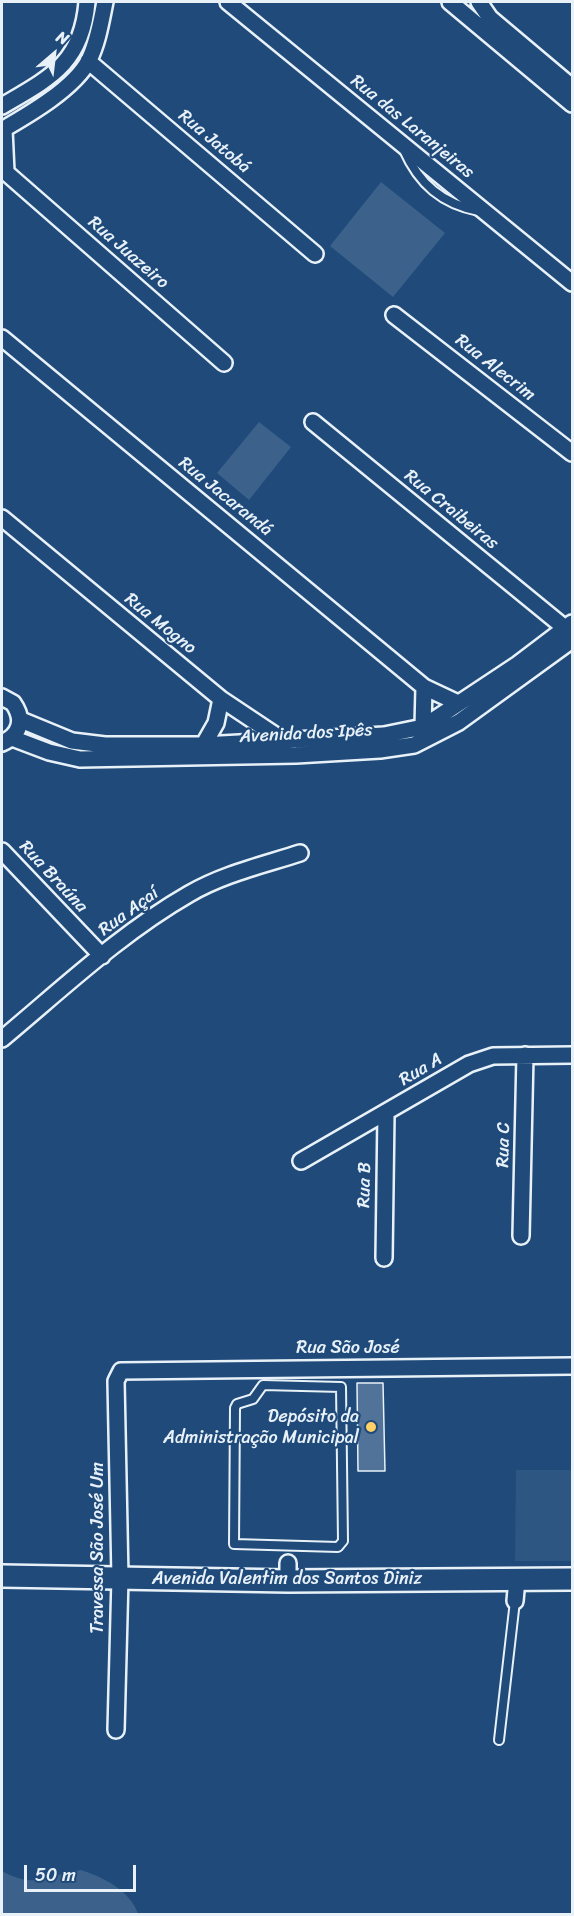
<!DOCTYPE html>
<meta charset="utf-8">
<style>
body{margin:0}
#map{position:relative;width:574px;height:1916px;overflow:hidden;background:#1f4a7a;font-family:Sriracha,sans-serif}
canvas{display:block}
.frame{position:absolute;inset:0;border:3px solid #e8f1f8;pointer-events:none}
.north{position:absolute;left:24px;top:24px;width:60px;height:60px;-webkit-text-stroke:4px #1f4a7a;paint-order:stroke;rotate:28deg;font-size:16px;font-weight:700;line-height:24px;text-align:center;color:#e8f1f8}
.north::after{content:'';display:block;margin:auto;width:21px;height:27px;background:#e8f1f8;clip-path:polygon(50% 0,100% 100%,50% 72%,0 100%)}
.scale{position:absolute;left:24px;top:1865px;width:112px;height:27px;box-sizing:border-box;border:3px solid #e8f1f8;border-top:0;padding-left:8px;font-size:18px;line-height:21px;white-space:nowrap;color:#e8f1f8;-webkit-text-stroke:4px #1f4a7a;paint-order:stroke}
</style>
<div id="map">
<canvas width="574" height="1916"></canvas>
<div class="frame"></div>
<div class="north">N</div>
<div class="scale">50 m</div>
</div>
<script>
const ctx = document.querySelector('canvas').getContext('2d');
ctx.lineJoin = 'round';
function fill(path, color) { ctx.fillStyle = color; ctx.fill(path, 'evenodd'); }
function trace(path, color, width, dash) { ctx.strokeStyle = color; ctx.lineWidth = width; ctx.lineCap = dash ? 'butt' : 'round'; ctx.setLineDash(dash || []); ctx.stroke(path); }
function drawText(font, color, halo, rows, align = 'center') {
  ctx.font = font + ' Sriracha,sans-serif'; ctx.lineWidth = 4.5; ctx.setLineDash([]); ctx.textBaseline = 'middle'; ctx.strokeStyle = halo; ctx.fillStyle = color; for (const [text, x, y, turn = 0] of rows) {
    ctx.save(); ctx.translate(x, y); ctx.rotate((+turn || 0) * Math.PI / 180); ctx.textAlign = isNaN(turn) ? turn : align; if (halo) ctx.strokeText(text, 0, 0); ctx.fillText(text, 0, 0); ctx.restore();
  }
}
fill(new Path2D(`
 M516 1470H572V1561H515Z`), '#2e5683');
fill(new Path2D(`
 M381 182 445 233 393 297 330 246Z
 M259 422 291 447 249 500 217 473Z
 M81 1870C103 1877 131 1891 138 1914H2V1871C37 1890 45 1875 81 1870Z`), '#3c628c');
const building = new Path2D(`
 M357 1383H383L385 1471H358Z`);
fill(building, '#517399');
trace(building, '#e8f1f8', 1.5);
const lane = new Path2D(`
 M404 150C419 184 442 204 479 211
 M263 1385 341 1387 343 1541 338 1547 234 1544 235 1408 237 1404 253 1399Z
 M499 1740 515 1601`);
const street = new Path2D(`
 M228 2 572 283
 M450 2 572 104
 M479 2 490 18 572 87
 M88 61 315 254
 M2 106C50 78 82 63 87 2
 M4 129 6 172
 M2 130C28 115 75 88 89 60 98 42 101 21 105 2
 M2 169 224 363
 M394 315 572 453
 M2 338 424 687 458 703
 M313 422 565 628
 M2 518 221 699 284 741
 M2 697 13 703C25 720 20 735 2 743
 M21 720 72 741 105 745H203L384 735 423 727 518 664 572 623
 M423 727 424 687
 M12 738 49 752 80 759 296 755 380 750 414 745 459 722 572 640
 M200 751 216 723 221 699
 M2 851 102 956
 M2 1039C62 989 121 933 189 894 223 874 263 865 300 853
 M301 1161 469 1064 493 1056 572 1055
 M521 1236 525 1055
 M384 1258 386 1113
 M288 1563V1581
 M515 1601 517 1579
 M116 1730 120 1578 116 1381 121 1371 572 1366`);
const secondary = new Path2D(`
 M2 1576 288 1581 572 1579`);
trace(lane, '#e8f1f8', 12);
trace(street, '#e8f1f8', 20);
trace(secondary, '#e8f1f8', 26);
trace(lane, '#1f4a7a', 8);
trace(street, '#1f4a7a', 15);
trace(secondary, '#1f4a7a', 21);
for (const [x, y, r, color] of [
 [371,1427,6,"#ffd166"]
]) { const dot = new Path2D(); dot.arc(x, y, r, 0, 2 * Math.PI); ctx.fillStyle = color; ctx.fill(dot); trace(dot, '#1f4a7a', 2); }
drawText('18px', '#e8f1f8', '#1f4a7a', [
 ["Rua das Laranjeiras",412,127,39],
 ["Rua Jatobá",214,142,40],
 ["Rua Juazeiro",128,253,41],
 ["Rua Alecrim",495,368,38],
 ["Rua Jacarandá",225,497,39],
 ["Rua Craibeiras",451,510,39],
 ["Rua Mogno",160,624,39],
 ["Avenida dos Ipês",306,734,-3],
 ["Rua Braúna",53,877,47],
 ["Rua Açaí",129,912,-36],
 ["Rua A",421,1070,-31],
 ["Rua C",504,1145,-89],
 ["Rua B",365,1185,-89],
 ["Rua São José",348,1348],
 ["Travessa São José Um",98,1548,-90],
 ["Avenida Valentim dos Santos Diniz",287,1579]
]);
drawText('18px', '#e8f1f8', '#1f4a7a', [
 ["Depósito da",359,1417],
 ["Administração Municipal",359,1438]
], 'right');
</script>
